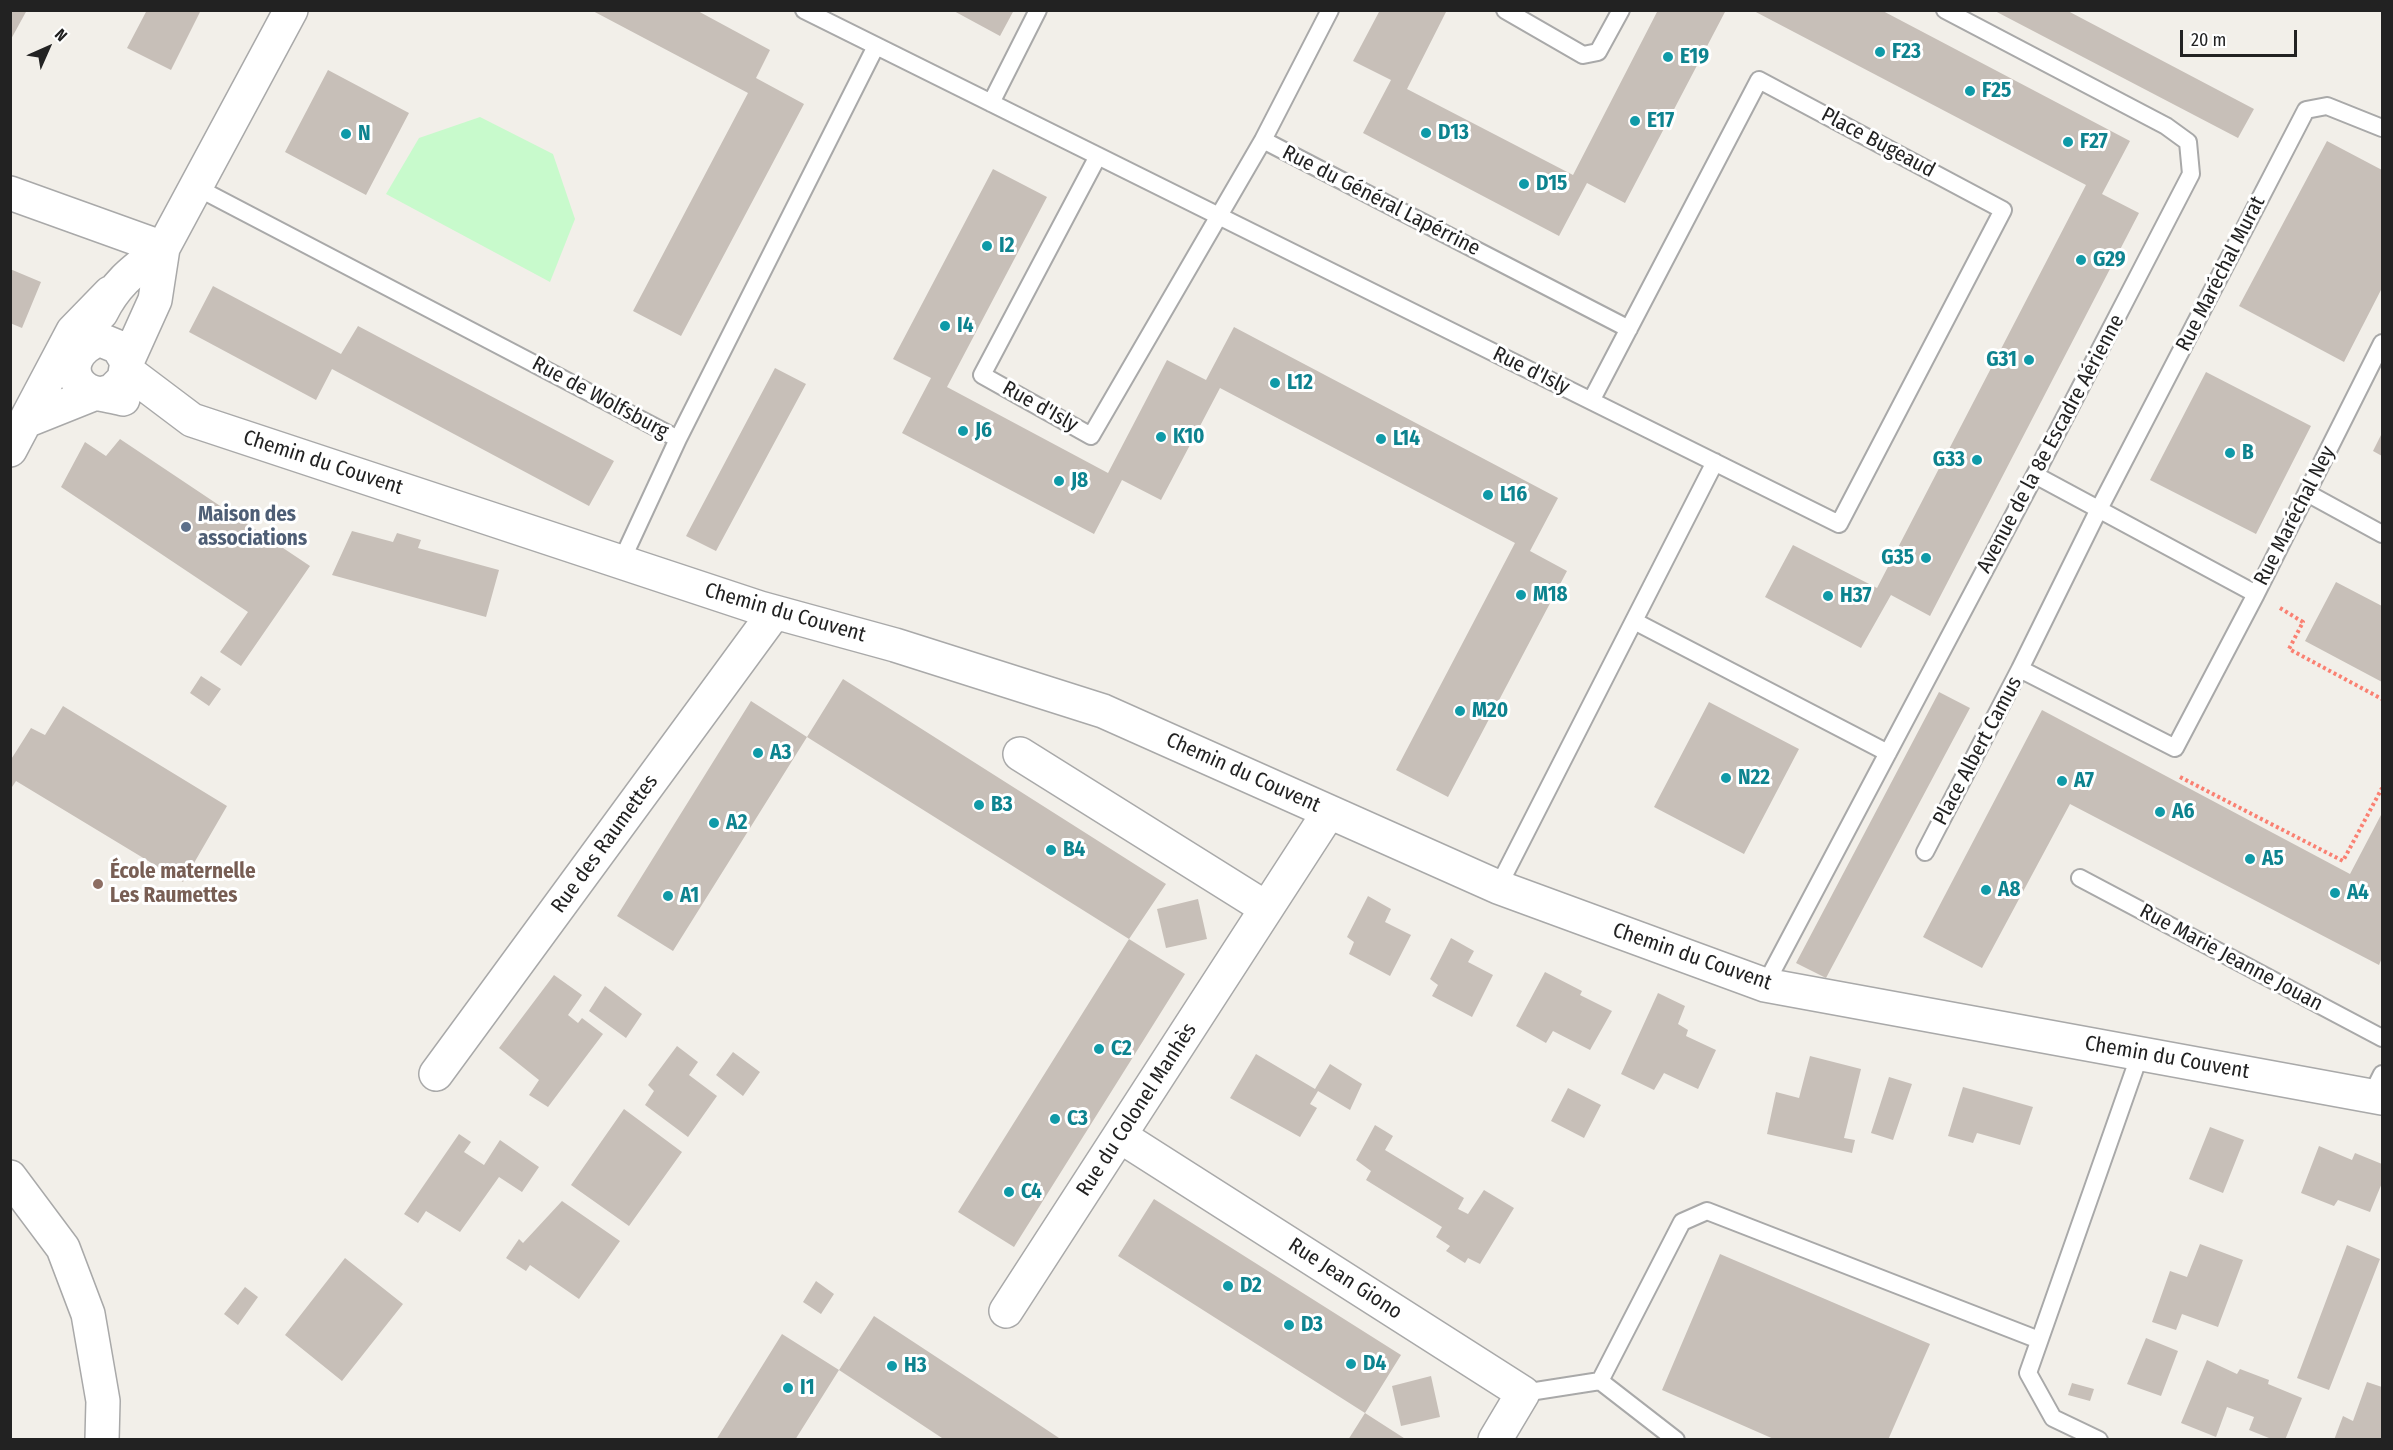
<!DOCTYPE html>
<meta charset="utf-8">
<style>
body{margin:0}
#map{position:relative;width:2393px;height:1450px;overflow:hidden;background:#f2efe9;font-family:"Fira Sans Condensed",sans-serif}
canvas{display:block}
.frame{position:absolute;inset:0;border:12px solid #222;pointer-events:none}
.north{position:absolute;left:18px;top:18px;width:60px;height:60px;-webkit-text-stroke:4px #fff;paint-order:stroke;rotate:45deg;font-size:16px;font-weight:700;line-height:24px;text-align:center;color:#222}
.north::after{content:'';display:block;margin:auto;width:21px;height:27px;background:#222;clip-path:polygon(50% 0,100% 100%,50% 72%,0 100%)}
.scale{position:absolute;left:2180px;top:30px;width:117px;height:27px;box-sizing:border-box;border:3px solid #222;border-top:0;padding-left:8px;font-size:18px;line-height:21px;white-space:nowrap;color:#222;-webkit-text-stroke:4px #fff;paint-order:stroke}
</style>
<div id="map">
<canvas width="2393" height="1450"></canvas>
<div class="frame"></div>
<div class="north">N</div>
<div class="scale">20 m</div>
</div>
<script>
const ctx = document.querySelector('canvas').getContext('2d');
ctx.lineJoin = 'round';
function fill(path, color) { ctx.fillStyle = color; ctx.fill(path, 'evenodd'); }
function trace(path, color, width, dash) { ctx.strokeStyle = color; ctx.lineWidth = width; ctx.lineCap = dash ? 'butt' : 'round'; ctx.setLineDash(dash || []); ctx.stroke(path); }
function drawText(font, color, halo, rows, align = 'center') {
  ctx.font = font + ' "Fira Sans Condensed",sans-serif'; ctx.lineWidth = 6; ctx.setLineDash([]); ctx.textBaseline = 'middle'; ctx.strokeStyle = halo; ctx.fillStyle = color; for (const [text, x, y, turn = 0] of rows) {
    ctx.save(); ctx.translate(x, y); ctx.rotate((+turn || 0) * Math.PI / 180); ctx.textAlign = isNaN(turn) ? turn : align; if (halo) ctx.strokeText(text, 0, 0); ctx.fillText(text, 0, 0); ctx.restore();
  }
}
fill(new Path2D(`
 M480 117 553 154 575 219 550 282 386 194 419 138Z`), '#c8facc');
fill(new Path2D(`
 M10 10H27L10 41Z
 M147 10H201L171 70 127 48Z
 M591 10H696L770 50 756 78 804 104 681 336 633 311 748 93Z
 M952 10H1014L1000 36Z
 M1380 10H1447L1407 89 1573 175 1658 10H1726L1625 203 1587 183 1559 236 1363 133 1391 80 1353 61Z
 M1752 10H1881L2130 141 2102 194 2139 213 1930 616 1891 595 1861 648 1765 597 1793 545 1877 588 2086 185Z
 M1993 10H2066L2254 109 2238 138Z
 M328 70 409 113 366 195 285 152Z
 M2327 141 2382 170V288L2344 362 2239 306Z
 M993 169 1047 197 947 387 1108 473 1167 360 1206 380 1234 327 1558 498 1530 551 1567 571 1448 797 1396 770 1515 543 1220 388 1161 500 1122 480 1094 534 902 433 931 378 893 359Z
 M10 269 41 282 22 328 10 323Z
 M213 286 341 354 358 326 614 461 589 506 332 369 316 400 189 332Z
 M775 368 806 384 716 551 686 536Z
 M2206 372 2311 426 2256 534 2150 480Z
 M2382 433V456L2373 451Z
 M120 439 310 566 241 666 220 652 248 612 61 487 85 442 106 456Z
 M352 531 393 542 397 533 421 540 418 548 499 570 486 617 332 575Z
 M2336 582 2382 606V682L2305 641Z
 M201 676 221 689 209 706 190 693Z
 M843 679 1166 884 1129 939 1185 974 1014 1247 958 1212 1129 939 807 737 673 951 617 916 751 701 807 737Z
 M1939 692 1970 708 1826 978 1796 963Z
 M1709 702 1799 749 1744 854 1654 807Z
 M63 706 227 806 183 882 16 781 10 790V761L31 728 45 735Z
 M2042 710 2350 874 2382 813V958L2379 965 2070 804 1982 968 1923 937Z
 M1368 896 1391 909 1385 922 1411 935 1390 976 1349 954 1354 942 1347 937Z
 M1198 899 1207 939 1166 948 1157 909Z
 M1451 938 1474 951 1468 962 1493 975 1472 1017 1432 996 1438 985 1430 979Z
 M1545 972 1582 991 1580 995 1612 1011 1590 1050 1553 1031 1546 1043 1516 1026Z
 M554 975 582 995 568 1015 578 1023 582 1018 603 1034 548 1107 529 1095 539 1080 499 1048Z
 M605 986 642 1014 626 1038 589 1011Z
 M1658 993 1685 1006 1678 1024 1688 1030 1686 1036 1716 1050 1698 1089 1664 1073 1654 1090 1621 1074Z
 M677 1046 698 1062 689 1075 717 1096 688 1137 645 1105 654 1091 648 1085Z
 M733 1052 760 1072 743 1096 716 1075Z
 M1256 1054 1315 1089 1330 1064 1362 1084 1350 1110 1318 1091 1310 1104 1317 1108 1300 1137 1230 1098Z
 M1810 1056 1861 1069 1844 1138 1855 1140 1852 1153 1767 1134 1776 1092 1799 1098Z
 M1889 1077 1912 1084 1893 1140 1871 1133Z
 M1963 1087 2033 1107 2020 1145 1977 1133 1973 1143 1948 1136Z
 M1568 1088 1601 1105 1584 1138 1551 1121Z
 M624 1109 682 1152 629 1226 571 1185Z
 M1375 1125 1393 1136 1385 1150 1464 1198 1458 1209 1468 1214 1484 1190 1514 1208 1480 1264 1468 1258 1465 1263 1446 1251 1450 1246 1436 1237 1442 1227 1366 1180 1371 1171 1356 1160Z
 M2210 1127 2244 1140 2223 1193 2189 1179Z
 M459 1134 471 1142 464 1152 484 1165 500 1140 539 1167 522 1192 499 1177 460 1232 426 1211 418 1223 404 1214Z
 M2319 1146 2352 1160 2355 1153 2382 1164V1183L2370 1212 2338 1200 2334 1206 2301 1193Z
 M1154 1199 1401 1355 1365 1413 1118 1256Z
 M562 1201 620 1241 579 1299 530 1265 526 1271 506 1258 519 1239 523 1243Z
 M2200 1244 2243 1260 2218 1327 2182 1314 2176 1330 2152 1322 2170 1271 2187 1277Z
 M2347 1245 2380 1259 2329 1390 2297 1378Z
 M1720 1254 1930 1344 1888 1440H1776L1662 1390Z
 M345 1258 403 1304 342 1381 285 1335Z
 M816 1281 834 1294 821 1314 803 1302Z
 M245 1287 258 1297 238 1325 224 1314Z
 M874 1316 1014 1408 1062 1440H945L839 1370 795 1440H716L782 1334 839 1370Z
 M2146 1338 2178 1351 2161 1396 2127 1384Z
 M2207 1360 2237 1374 2240 1369 2269 1380 2268 1384 2302 1398 2285 1440H2274L2249 1430 2254 1417 2227 1407 2216 1437 2181 1423Z
 M1431 1376 1440 1417 1401 1426 1392 1386Z
 M2367 1382 2382 1387V1440H2334L2343 1416 2353 1421Z
 M2072 1383 2094 1389 2090 1401 2068 1395Z
 M1365 1413 1407 1440H1348Z`), '#c7bfb8');
const lane = new Path2D(`
 M804 10 1839 524 2003 210 1759 80 1591 401
 M1505 10 1583 55 1598 52 1621 10
 M991 103 1038 10
 M1263 140 1629 329
 M1098 156 982 375 1091 436 1263 140 1330 10
 M196 187 678 439
 M2035 475 2256 594 2382 343
 M2307 493 2382 534
 M621 562 678 439 876 46
 M1634 621 1888 753
 M2020 669 2099 509 2306 110 2327 106 2382 128
 M1925 852 2020 669 2175 748 2256 594
 M2080 878 2382 1038
 M1498 887 1715 462
 M1765 985 2035 475 2191 174 2188 142 2166 126 1945 10
 M2372 1094 2382 1074
 M1600 1381 1682 1222 1707 1211 2039 1340
 M1523 1393 1600 1381 1676 1440
 M2099 1440 2053 1418 2028 1373 2140 1054`);
const street = new Path2D(`
 M10 193 163 248
 M101 313C117 281 136 269 163 248
 M127 371 192 420 760 608 895 645 1103 711 1498 887 1765 985 2382 1098
 M104 393 112 391 124 379 127 362 155 300 163 248 291 10
 M123 399C113 396 93 394 86 389 62 373 78 344 101 340L118 347 127 362
 M26 421 96 393
 M10 450 73 331 110 293
 M1020 754 1266 908
 M436 1074 774 613
 M1120 1136 1523 1393 1495 1440
 M10 1177 63 1248 88 1314 103 1401 102 1440
 M1006 1311 1329 812`);
trace(lane, '#a9a9a9', 20);
trace(street, '#a9a9a9', 36);
trace(new Path2D(`
 M2280 608 2303 622 2289 649 2382 699
 M2180 777 2343 861 2382 788`), '#fa8072', 4, [3, 3]);
trace(lane, '#fff', 16);
trace(street, '#fff', 33);
for (const [x, y, r, color] of [
 [1880,52,6,"#0f9aa8"],
 [1668,57,6,"#0f9aa8"],
 [1970,91,6,"#0f9aa8"],
 [1635,121,6,"#0f9aa8"],
 [1426,133,6,"#0f9aa8"],
 [346,134,6,"#0f9aa8"],
 [2068,142,6,"#0f9aa8"],
 [1524,184,6,"#0f9aa8"],
 [987,246,6,"#0f9aa8"],
 [2081,260,6,"#0f9aa8"],
 [945,326,6,"#0f9aa8"],
 [2029,360,6,"#0f9aa8"],
 [1275,383,6,"#0f9aa8"],
 [963,431,6,"#0f9aa8"],
 [1161,437,6,"#0f9aa8"],
 [1381,439,6,"#0f9aa8"],
 [2230,453,6,"#0f9aa8"],
 [1977,460,6,"#0f9aa8"],
 [1059,481,6,"#0f9aa8"],
 [1488,495,6,"#0f9aa8"],
 [186,527,6,"#5c6f8a"],
 [1926,558,6,"#0f9aa8"],
 [1521,595,6,"#0f9aa8"],
 [1828,596,6,"#0f9aa8"],
 [1460,711,6,"#0f9aa8"],
 [758,753,6,"#0f9aa8"],
 [1726,778,6,"#0f9aa8"],
 [2062,781,6,"#0f9aa8"],
 [979,805,6,"#0f9aa8"],
 [2160,812,6,"#0f9aa8"],
 [714,823,6,"#0f9aa8"],
 [1051,850,6,"#0f9aa8"],
 [2250,859,6,"#0f9aa8"],
 [98,884,6,"#8d6e63"],
 [1986,890,6,"#0f9aa8"],
 [2335,893,6,"#0f9aa8"],
 [668,896,6,"#0f9aa8"],
 [1099,1049,6,"#0f9aa8"],
 [1055,1119,6,"#0f9aa8"],
 [1009,1192,6,"#0f9aa8"],
 [1228,1286,6,"#0f9aa8"],
 [1289,1325,6,"#0f9aa8"],
 [1351,1364,6,"#0f9aa8"],
 [892,1366,6,"#0f9aa8"],
 [788,1388,6,"#0f9aa8"]
]) { const dot = new Path2D(); dot.arc(x, y, r, 0, 2 * Math.PI); ctx.fillStyle = color; ctx.fill(dot); trace(dot, '#fff', 2); }
drawText('bold 21px', '#0d838f', '#fff', [
 ["F23",1892,52],
 ["E19",1680,57],
 ["F25",1982,91],
 ["E17",1647,121],
 ["D13",1438,133],
 ["N",358,134],
 ["F27",2080,142],
 ["D15",1536,184],
 ["I2",999,246],
 ["G29",2093,260],
 ["I4",957,326],
 ["G31",2017,360,"right"],
 ["L12",1287,383],
 ["J6",975,431],
 ["K10",1173,437],
 ["L14",1393,439],
 ["B",2242,453],
 ["G33",1965,460,"right"],
 ["J8",1071,481],
 ["L16",1500,495],
 ["G35",1914,558,"right"],
 ["M18",1533,595],
 ["H37",1840,596],
 ["M20",1472,711],
 ["A3",770,753],
 ["N22",1738,778],
 ["A7",2074,781],
 ["B3",991,805],
 ["A6",2172,812],
 ["A2",726,823],
 ["B4",1063,850],
 ["A5",2262,859],
 ["A8",1998,890],
 ["A4",2347,893],
 ["A1",680,896],
 ["C2",1111,1049],
 ["C3",1067,1119],
 ["C4",1021,1192],
 ["D2",1240,1286],
 ["D3",1301,1325],
 ["D4",1363,1364],
 ["H3",904,1366],
 ["I1",800,1388]
], 'left');
drawText('21px', '#222', '#fff', [
 ["Place Bugeaud",1878,143,28],
 ["Rue du Général Lapérrine",1381,201,27],
 ["Rue Maréchal Murat",2221,274,-63],
 ["Rue d'Isly",1531,371,26],
 ["Rue de Wolfsburg",600,398,28],
 ["Rue d'Isly",1040,407,29],
 ["Avenue de la 8e Escadre Aérienne",2051,444,-62],
 ["Chemin du Couvent",323,463,18],
 ["Rue Maréchal Ney",2295,516,-63],
 ["Chemin du Couvent",785,613,16],
 ["Place Albert Camus",1978,751,-62],
 ["Chemin du Couvent",1243,773,24],
 ["Rue des Raumettes",605,844,-54],
 ["Chemin du Couvent",1692,957,19],
 ["Rue Marie Jeanne Jouan",2231,958,28],
 ["Chemin du Couvent",2167,1058,10],
 ["Rue du Colonel Manhès",1137,1110,-57],
 ["Rue Jean Giono",1345,1279,33]
]);
drawText('bold 21px', '#4e5e75', '#fff', [
 ["Maison des",198,515],
 ["associations",198,539]
], 'left');
drawText('bold 21px', '#785e54', '#fff', [
 ["École maternelle",110,872],
 ["Les Raumettes",110,896]
], 'left');
</script>
